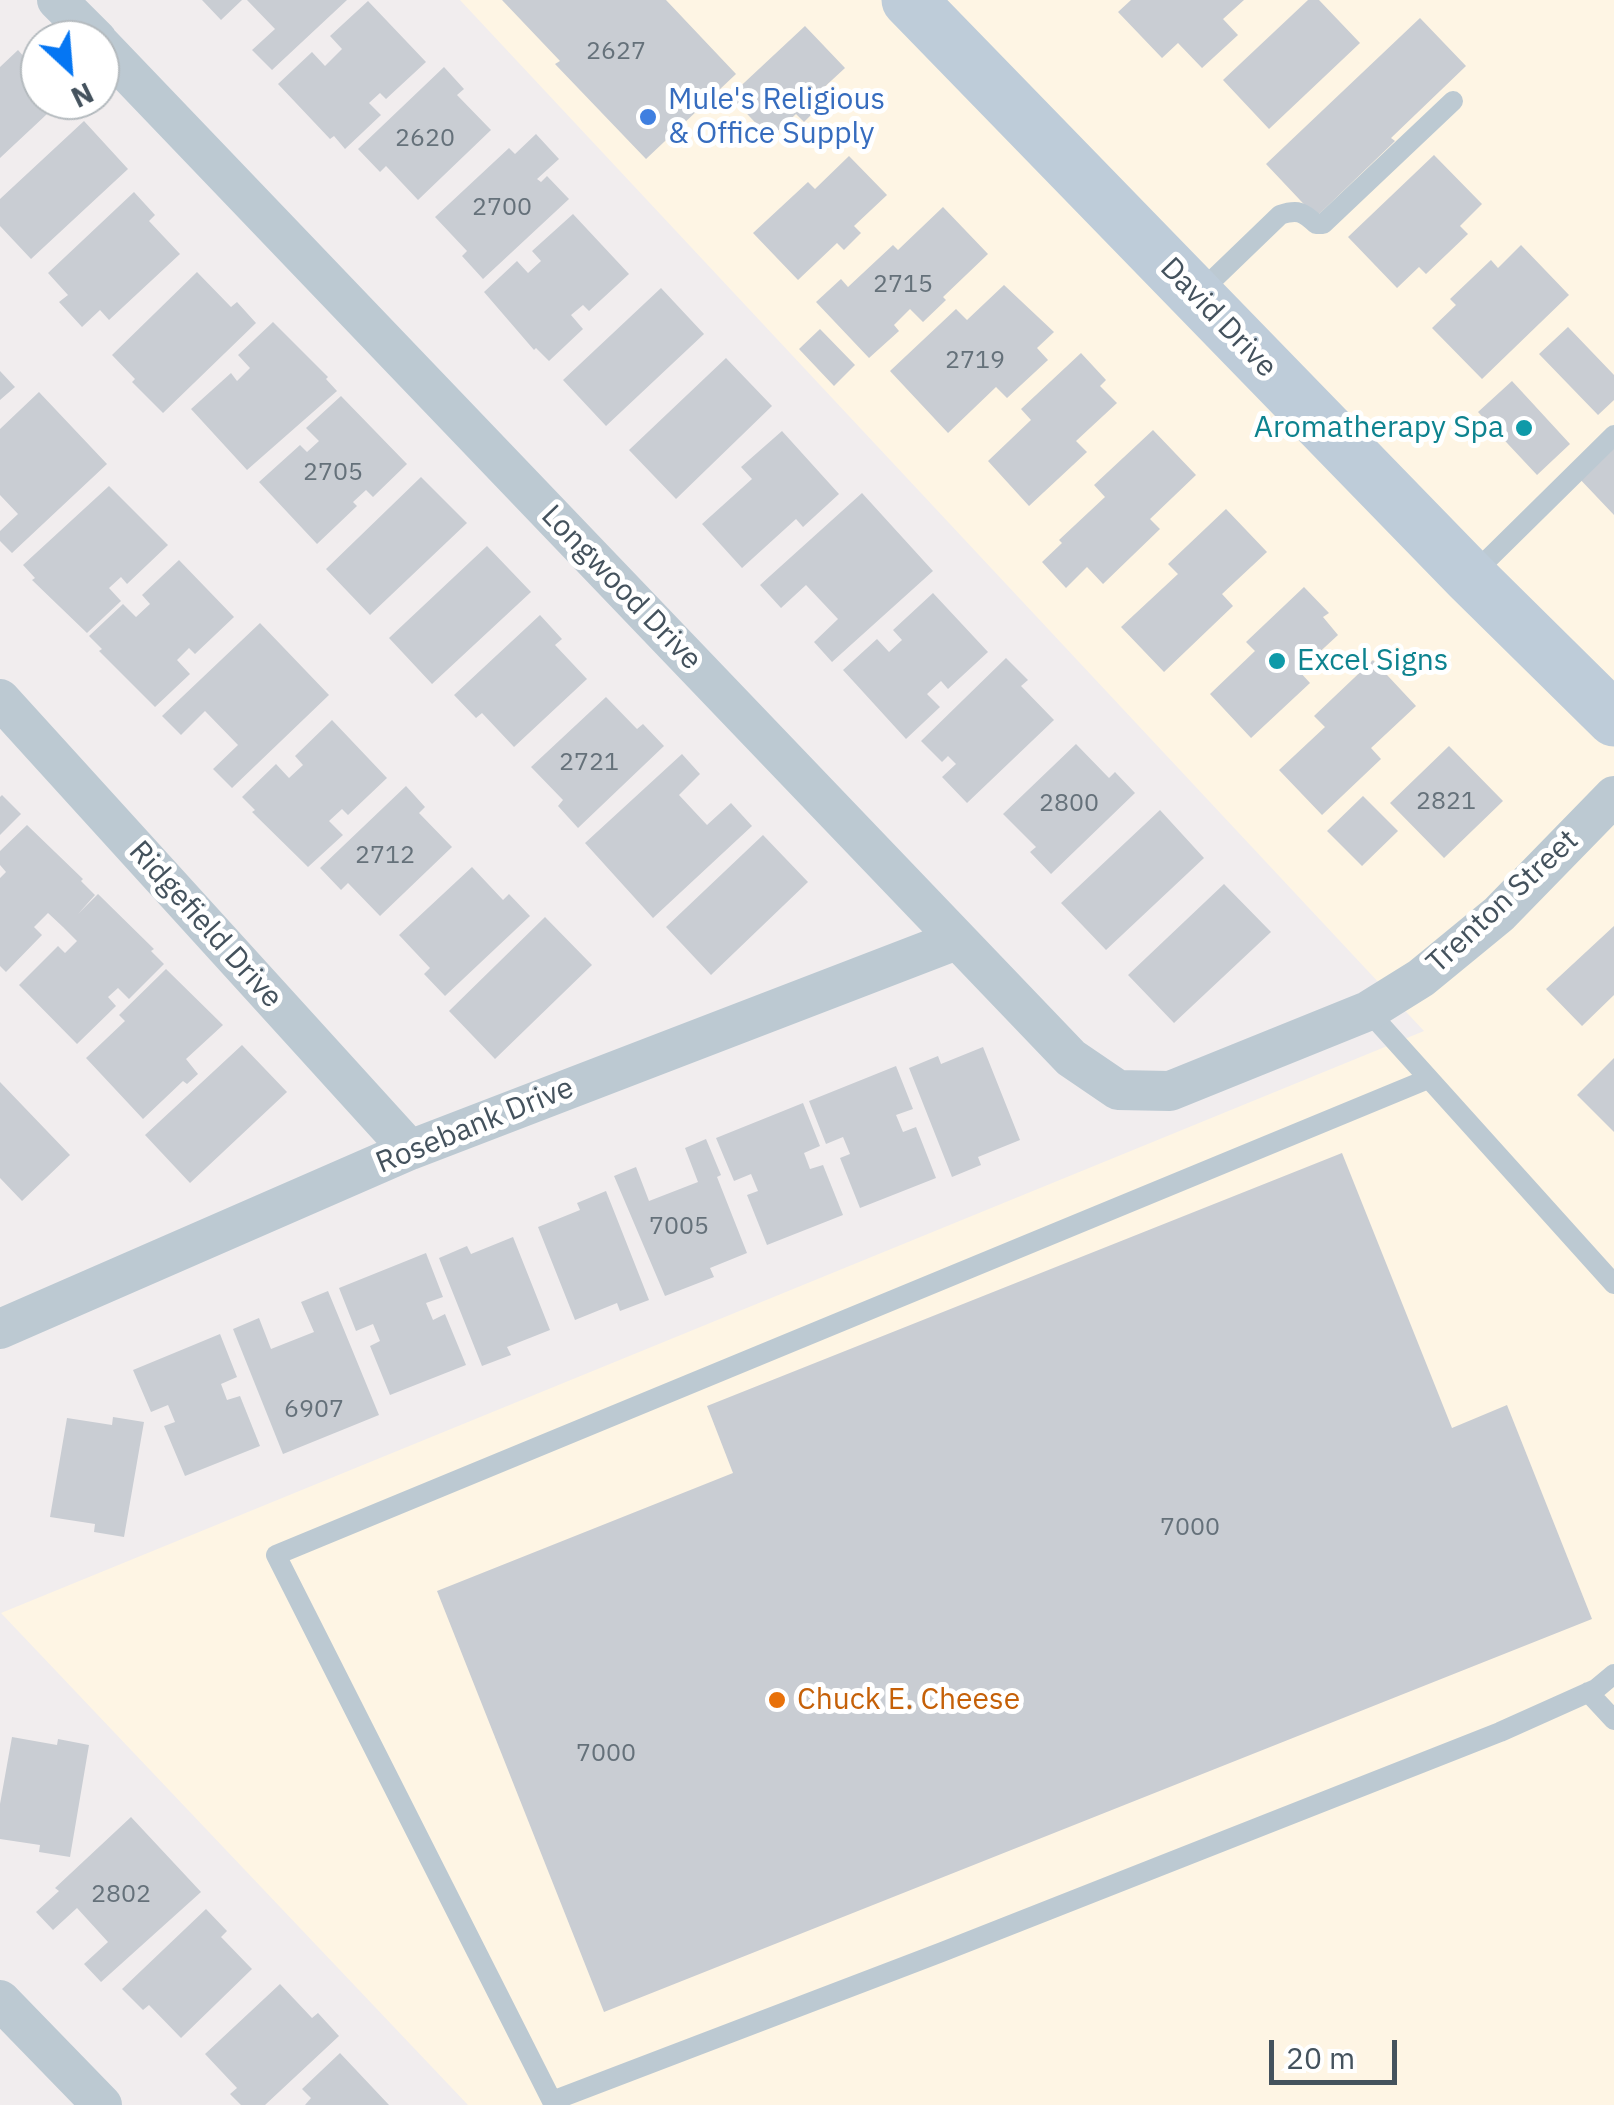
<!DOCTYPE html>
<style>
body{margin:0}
#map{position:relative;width:1614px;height:2105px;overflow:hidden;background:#f1edee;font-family:"IBM Plex Sans",sans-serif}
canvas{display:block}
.north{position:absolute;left:20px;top:20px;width:100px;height:100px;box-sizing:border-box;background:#fff;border:2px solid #b4babe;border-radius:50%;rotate:154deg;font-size:28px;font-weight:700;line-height:40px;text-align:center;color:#44525d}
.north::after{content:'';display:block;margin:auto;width:35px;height:45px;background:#0576f3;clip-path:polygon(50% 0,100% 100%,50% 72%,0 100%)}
.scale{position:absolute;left:1269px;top:2040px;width:128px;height:45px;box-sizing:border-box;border:5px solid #44525d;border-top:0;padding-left:12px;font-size:30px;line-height:35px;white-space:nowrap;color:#44525d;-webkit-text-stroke:8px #fff;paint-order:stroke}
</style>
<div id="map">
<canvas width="1614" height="2105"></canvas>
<div class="north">N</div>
<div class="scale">20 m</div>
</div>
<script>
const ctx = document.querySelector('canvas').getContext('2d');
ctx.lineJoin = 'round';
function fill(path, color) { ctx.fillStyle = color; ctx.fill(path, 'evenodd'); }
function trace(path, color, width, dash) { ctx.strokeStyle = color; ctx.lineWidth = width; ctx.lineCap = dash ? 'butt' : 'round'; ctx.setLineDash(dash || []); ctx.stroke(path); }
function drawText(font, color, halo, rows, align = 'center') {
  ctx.font = font + ' "IBM Plex Sans",sans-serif'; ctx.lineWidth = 10; ctx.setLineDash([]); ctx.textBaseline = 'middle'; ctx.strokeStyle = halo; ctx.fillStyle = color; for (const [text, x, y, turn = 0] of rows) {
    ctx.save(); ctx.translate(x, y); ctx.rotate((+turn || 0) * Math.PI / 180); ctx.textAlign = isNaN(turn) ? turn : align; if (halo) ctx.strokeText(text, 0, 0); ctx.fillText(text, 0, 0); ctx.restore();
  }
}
fill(new Path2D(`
 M460 0H1614V2105H468L1 1613 1424 1031Z`), '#fef5e4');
fill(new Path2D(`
 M202 0H242L221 20Z
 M247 0H347L272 70 252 50 275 29Z
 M502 0H666L736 74 646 159 555 64 560 61Z
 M1131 0H1244L1223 19 1238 35 1202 68 1178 43 1162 58 1118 12Z
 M1308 0H1319L1360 43 1269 129 1223 80Z
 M368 1 426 62 386 99 380 93 369 103 381 115 345 149 334 136 330 139 278 84 312 52 325 66 342 49 330 36Z
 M1420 18 1466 66 1391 138 1395 141 1316 217 1266 164Z
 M805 26 845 68 819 92 826 100 804 122 796 114 770 138 730 96Z
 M18 50 40 75V100H62L0 158V67Z
 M444 67 464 89 457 95 491 130 418 200 386 166 380 172 358 149Z
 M84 121 128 169 31 259 0 226V199Z
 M536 134 559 159 537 179 541 182 547 176 569 199 483 279 462 256 467 251 435 217 509 148 515 154Z
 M1434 155 1482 204 1460 226 1468 234 1426 274 1419 267 1397 288 1348 237Z
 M849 156 887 195 854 226 861 233 844 250 837 243 798 280 753 233 808 182 815 189Z
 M134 192 155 215 149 221 180 254 109 320 100 310 82 327 59 302 68 295 48 273Z
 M943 207 988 254 943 297 946 300 923 322 910 309 894 325 899 331 869 358 816 302 841 279 848 287 893 245 898 250Z
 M573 214 629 274 589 311 583 305 571 315 583 329 549 361 536 348 534 350 484 292 517 261 528 273 541 261 532 251Z
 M1521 245 1569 295 1482 379 1432 328 1456 305 1450 299 1491 260 1498 268Z
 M197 272 231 307 237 302 256 323 163 413 132 382 135 379 112 355Z
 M1004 285 1054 332 1037 348 1048 360 1007 398 996 387 948 433 890 371 956 309 967 320Z
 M661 288 704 334 606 426 563 380Z
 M273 322 328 377 326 379 337 391 247 470 191 409 231 373 237 381 250 368 238 355Z
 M1568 327 1614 375V400L1598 415 1539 354Z
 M820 329 855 365 834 386 799 349Z
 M1081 353 1106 380 1100 386 1117 403 1076 441 1087 452 1029 506 988 461 1031 420 1021 409Z
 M726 358 772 406 676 499 629 450Z
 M0 371 15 387 0 400Z
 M1512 381 1570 444 1537 475 1478 412Z
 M39 392 107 464 12 553 0 541V531L18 514 0 495V429Z
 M341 396 407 464 373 497 366 490 353 502 357 506 317 544 259 482 300 445 307 452 319 441 306 428Z
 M1153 430 1196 475 1150 519 1160 529 1103 584 1087 567 1066 588 1042 562 1062 543 1059 540 1105 497 1094 485Z
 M782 431 839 494 803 527 796 519 742 568 702 524 752 479 741 467Z
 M1614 441V515L1577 476Z
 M421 477 467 523 370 615 326 569Z
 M109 486 168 545 127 584 121 577 109 588 121 601 87 633 32 580 35 578 23 565Z
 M862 493 933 571 832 662 814 642 838 619 806 585 781 608 760 585Z
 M1226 509 1267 552 1222 594 1233 606 1164 672 1121 627 1178 574 1168 564Z
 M487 546 531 592 432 684 389 638Z
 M179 560 234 617 195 654 189 648 177 660 190 674 155 707 99 651 102 649 89 636 123 604 136 617 150 604 142 595Z
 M1304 587 1329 613 1323 617 1338 635 1299 671 1310 683 1251 738 1210 694 1255 651 1246 642Z
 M933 593 988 652 948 689 941 681 927 694 940 707 906 739 843 670 877 639 889 652 902 640 893 630Z
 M540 615 562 639 555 645 587 679 514 747 482 713 476 718 454 695Z
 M260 623 329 695 232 788 213 769 238 745 205 711 181 735 162 716Z
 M1006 658 1028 680 1021 686 1054 720 967 803 942 777 956 764 948 756 942 762 921 741Z
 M1373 660 1416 706 1371 748 1381 759 1322 815 1279 770 1325 727 1314 716Z
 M606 697 637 729 643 724 664 746 578 828 558 806 563 800 531 767Z
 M332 720 387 778 348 815 342 809 329 821 343 835 308 867 252 812 255 810 242 797 276 764 289 778 303 765 295 756Z
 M1076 744 1109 778 1115 772 1135 793 1051 874 1030 852 1036 847 1003 814Z
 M1449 746 1503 801 1444 858 1390 803Z
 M682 754 700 774 679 795 707 825 731 803 752 826 653 918 585 843Z
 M406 786 425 807 419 813 452 847 380 916 348 883 341 890 320 868Z
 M2 795 21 814 0 835V797Z
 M1363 796 1398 831 1362 866 1327 831Z
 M1160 810 1204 858 1106 950 1061 903Z
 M27 825 83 879 81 881 95 895 78 914 98 894 154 949 151 951 164 964 129 999 118 988 108 997 116 1006 77 1044 19 985 58 946 65 953 77 941 63 927 48 913 34 927 42 935 6 972 0 966V878L6 872 0 865V851Z
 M763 835 808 882 711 975 666 927Z
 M472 867 503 900 509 894 530 916 445 996 424 974 430 968 399 935Z
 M1224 884 1271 932 1174 1023 1128 975Z
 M545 917 592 965 495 1059 449 1011Z
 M1614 926V995L1582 1026 1546 989Z
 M166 969 223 1025 186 1059 198 1074 187 1084 183 1081 143 1119 86 1058 125 1021 119 1015Z
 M242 1045 287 1092 190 1183 145 1135Z
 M983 1047 1020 1140 978 1157 981 1165 952 1177 909 1068 938 1056 941 1064Z
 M1614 1058V1132L1577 1095Z
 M896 1066 913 1109 896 1115 903 1132 916 1127 936 1178 860 1208 840 1158 850 1154 843 1137 826 1144 809 1101Z
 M0 1082 70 1155 22 1201 0 1178Z
 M803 1103 820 1146 804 1153 810 1169 823 1165 843 1215 767 1245 747 1195 758 1191 751 1174 734 1181 716 1138Z
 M706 1139 721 1175 717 1177 747 1253 710 1268 714 1277 665 1296 614 1176 636 1167 649 1201 698 1182 685 1148Z
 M1342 1153 1452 1428 1507 1405 1592 1619 604 2012 437 1591 733 1473 707 1406Z
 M606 1191 649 1300 620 1311 617 1303 575 1320 538 1227 580 1210 577 1203Z
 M513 1237 550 1330 507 1347 511 1355 482 1366 439 1258 467 1246 471 1254Z
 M426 1253 443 1297 426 1303 433 1320 445 1314 466 1365 390 1395 370 1346 380 1341 373 1324 356 1331 339 1288Z
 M328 1291 379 1415 283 1454 233 1329 259 1318 271 1349 314 1332 301 1302Z
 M220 1334 237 1377 221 1384 227 1400 240 1396 260 1446 185 1476 164 1426 175 1422 168 1405 151 1412 133 1370Z
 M113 1417 144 1422 124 1537 94 1532 95 1524 50 1517 67 1418 112 1425Z
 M12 1737 57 1745 58 1739 89 1745 70 1857 39 1852 40 1845 0 1839V1804Z
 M131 1817 201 1892 101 1982 84 1964 108 1942 77 1908 53 1930 36 1912 59 1891 55 1888Z
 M206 1909 227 1931 221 1937 252 1969 181 2038 149 2005 143 2010 122 1989Z
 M280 1984 312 2018 318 2013 339 2036 265 2105H241L230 2094 237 2088 205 2054Z
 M340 2053 389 2105H305L311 2098 302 2089Z`), '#c9cdd3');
trace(new Path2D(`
 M1198 294 1280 215C1298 209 1303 212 1316 224H1323L1453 101
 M1471 576 1614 435
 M1368 1011 1614 1284
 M1428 1079 276 1555 552 2101 942 1952 1500 1732 1596 1689 1614 1674
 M1588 1692 1614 1720`), '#bcc9d2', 20);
trace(new Path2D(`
 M57 0 97 40
 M100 44 1071 1058 1118 1090 1170 1091 1368 1011 1421 978 1499 914 1614 796
 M0 699 410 1150
 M0 1329 410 1150 956 940
 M0 2000 102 2105`), '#bcc9d2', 40);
trace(new Path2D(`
 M909 0 1470 577 1614 719`), '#beccd9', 55);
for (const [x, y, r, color] of [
 [648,117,10,"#3f7fe0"],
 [1524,428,10,"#0f9aa8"],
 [1277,661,10,"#0f9aa8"],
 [777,1700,10,"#e8710a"]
]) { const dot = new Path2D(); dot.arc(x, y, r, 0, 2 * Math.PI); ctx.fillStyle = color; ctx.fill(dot); trace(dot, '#fff', 4); }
drawText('25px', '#65717a', null, [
 ["2627",616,52],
 ["2620",425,139],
 ["2700",502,208],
 ["2715",903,285],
 ["2719",975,361],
 ["2705",333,473],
 ["2721",589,763],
 ["2821",1446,802],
 ["2800",1069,804],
 ["2712",385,856],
 ["7005",679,1227],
 ["6907",314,1410],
 ["7000",1190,1528],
 ["7000",606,1754],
 ["2802",121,1895]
]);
drawText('30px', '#366cbe', '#fff', [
 ["Mule's Religious",668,100],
 ["& Office Supply",668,134]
], 'left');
drawText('30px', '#44525d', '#fff', [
 ["David Drive",1218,318,46],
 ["Longwood Drive",621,588,46],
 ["Trenton Street",1503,902,-43],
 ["Ridgefield Drive",205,925,48],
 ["Rosebank Drive",475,1126,-22]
]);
drawText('30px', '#0d838f', '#fff', [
 ["Aromatherapy Spa",1504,428],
 ["Excel Signs",1297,661,"left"]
], 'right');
drawText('30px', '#c56008', '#fff', [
 ["Chuck E. Cheese",797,1700]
], 'left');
</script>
